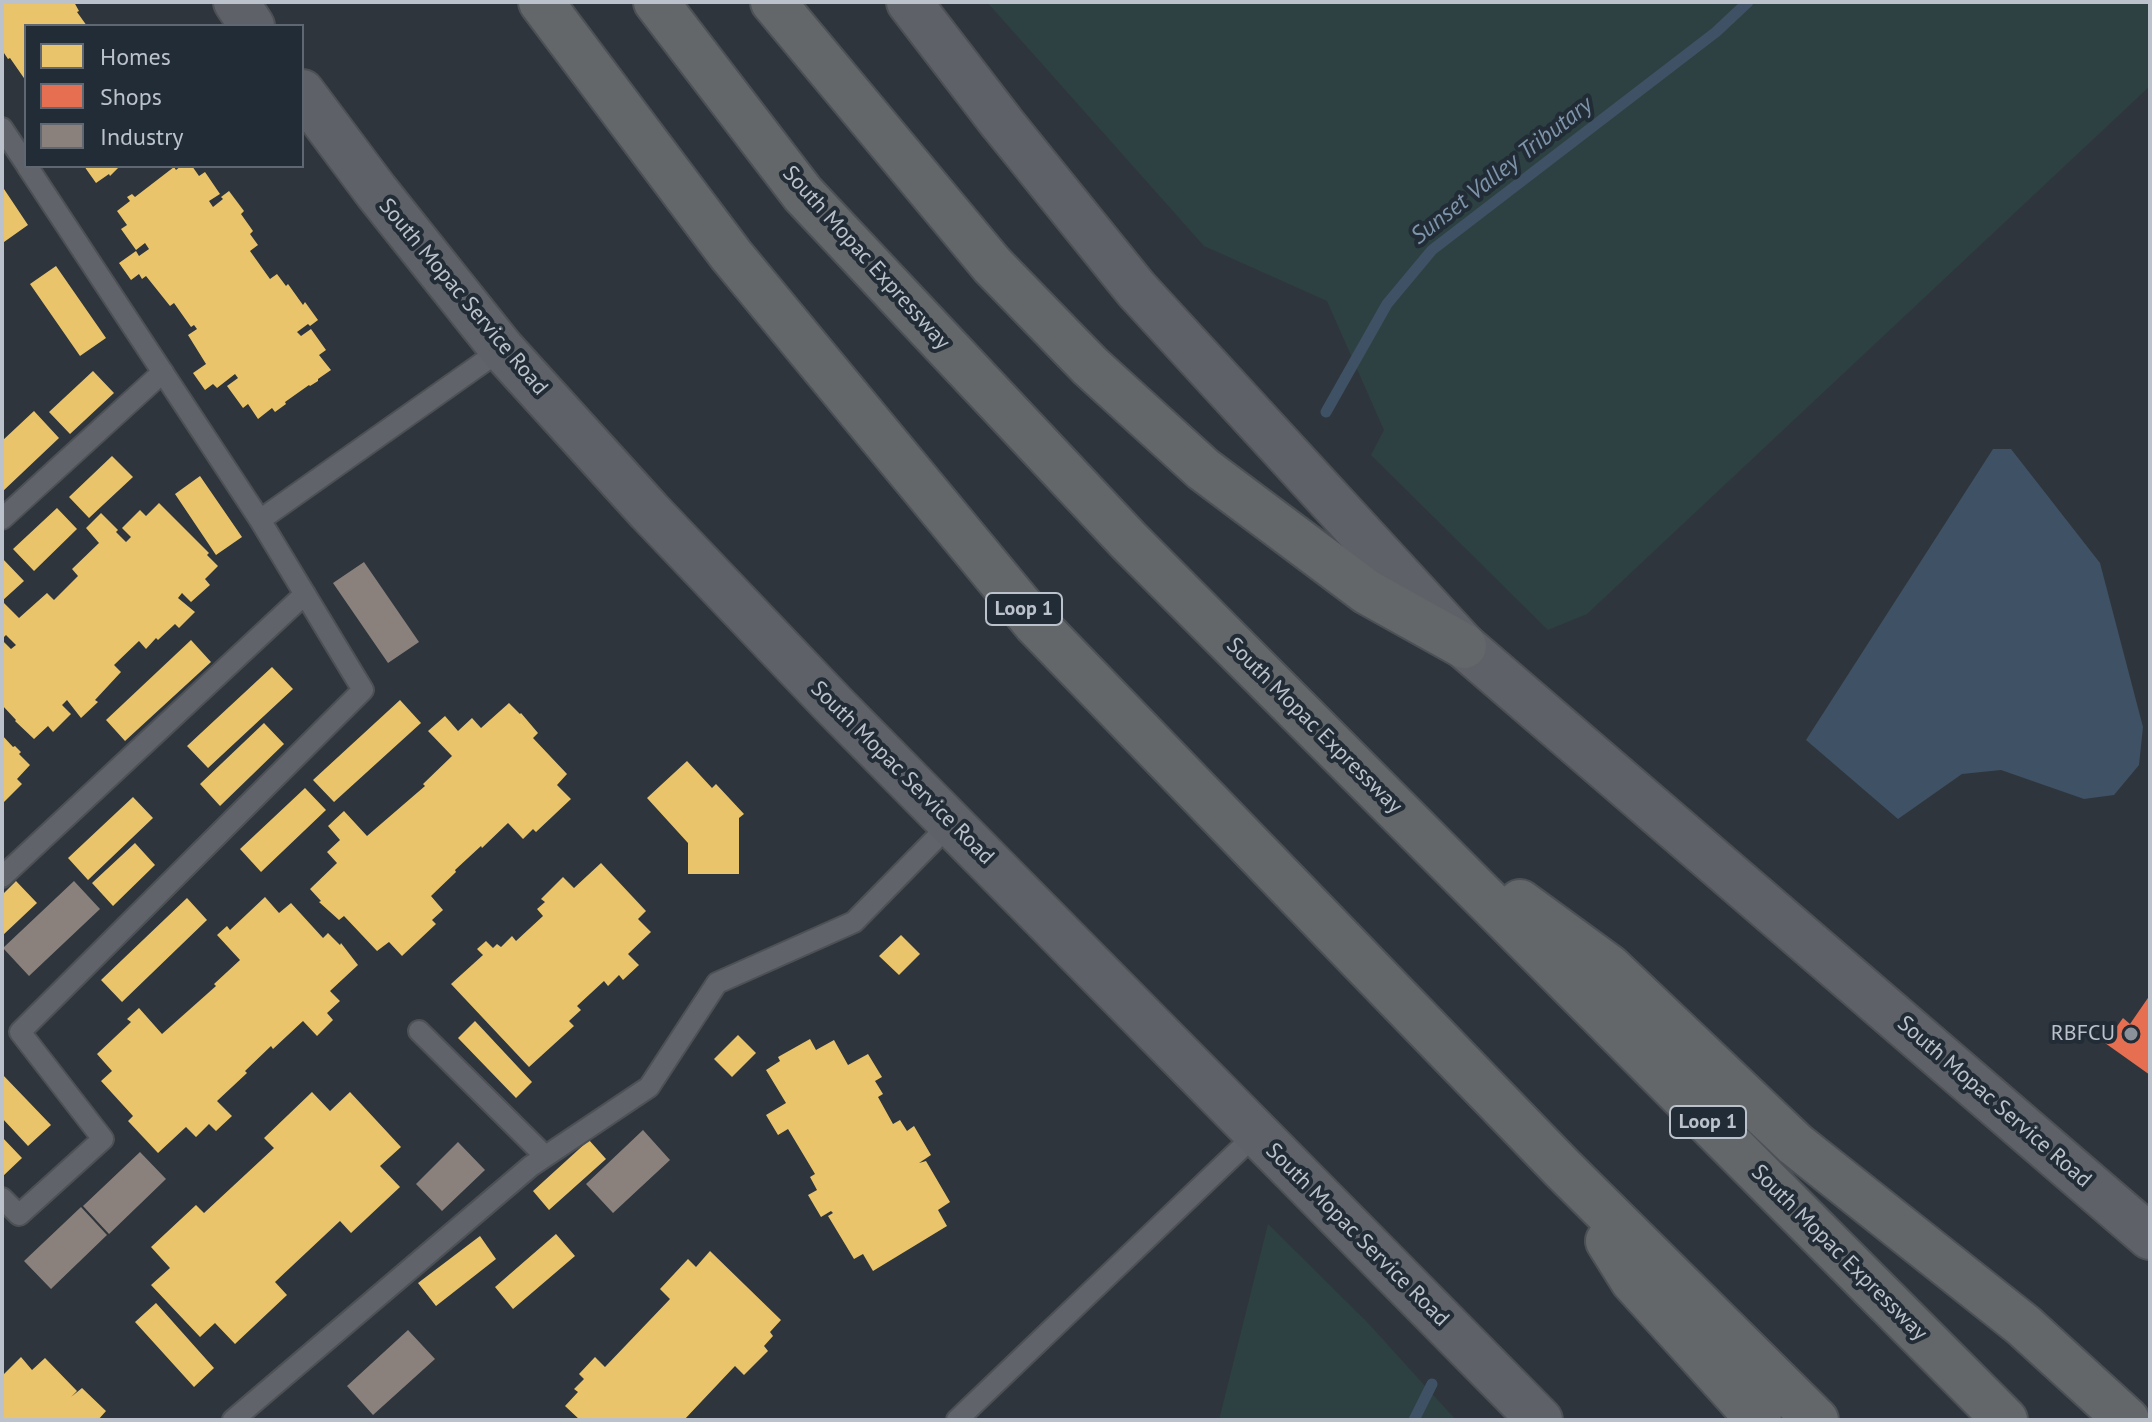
<!DOCTYPE html>
<style>
body{margin:0}
#map{position:relative;width:2152px;height:1422px;overflow:hidden;background:#2f353c;font-family:"PT Sans",sans-serif}
canvas{display:block}
.frame{position:absolute;inset:0;border:4px solid #bbc2cb;pointer-events:none}
.legend{position:absolute;left:24px;top:24px;width:280px;height:144px;box-sizing:border-box;background:#222c36;border:2px solid #5f6872;margin:0;padding:10px 14px;list-style:none;font-size:24px;color:#bbc2cb}
.legend li{display:flex;align-items:center;gap:16px;height:40px}
.legend b{width:40px;border:2px solid #5f6872}
</style>
<div id="map">
<canvas width="2152" height="1422"></canvas>
<div class="frame"></div>
<ul class="legend">
<li><b style="height:22px;background:#e9c46a"></b>Homes</li>
<li><b style="height:22px;background:#e76f51"></b>Shops</li>
<li><b style="height:22px;background:#8a817c"></b>Industry</li>
</ul>
</div>
<script>
const ctx = document.querySelector('canvas').getContext('2d');
ctx.lineJoin = 'round';
function fill(path, color) { ctx.fillStyle = color; ctx.fill(path, 'evenodd'); }
function trace(path, color, width, dash) { ctx.strokeStyle = color; ctx.lineWidth = width; ctx.lineCap = dash ? 'butt' : 'round'; ctx.setLineDash(dash || []); ctx.stroke(path); }
function drawText(font, color, halo, rows, align = 'center') {
  ctx.font = font + ' "PT Sans",sans-serif'; ctx.lineWidth = 8; ctx.setLineDash([]); ctx.textBaseline = 'middle'; ctx.strokeStyle = halo; ctx.fillStyle = color; for (const [text, x, y, turn = 0] of rows) {
    ctx.save(); ctx.translate(x, y); ctx.rotate((+turn || 0) * Math.PI / 180); ctx.textAlign = isNaN(turn) ? turn : align; if (halo) ctx.strokeText(text, 0, 0); ctx.fillText(text, 0, 0); ctx.restore();
  }
}
fill(new Path2D(`
 M987 2H2150V86L1587 614 1548 630 1371 455 1384 430 1327 301 1204 246Z
 M1268 1224 1367 1322 1456 1420H1219Z`), '#2d4142');
fill(new Path2D(`
 M1993 449H2011L2100 563 2143 727 2139 765 2114 795 2084 799 2001 770 1962 774 1898 819 1806 740Z`), '#3f5164');
fill(new Path2D(`
 M2 2H74L79 11 77 12 87 26H26V81L10 58 8 59 2 50Z
 M84 166H120L110 176 109 174 96 183Z
 M181 166H192L199 176 205 172 220 194 209 201 213 207 223 199 221 197 229 191 244 211 241 214 253 231 250 234 258 245 250 251 270 279 277 274 286 286 288 284 303 305 305 302 318 320 310 326 308 324 297 332 301 336 311 329 326 350 319 355 331 370 318 379V381L310 386 309 385 285 402 286 404 275 412 272 408 258 419 248 404 243 408 227 386 238 378 235 374 217 388 213 384 205 390 193 373 206 364 188 335 197 329 194 325 191 327 174 303 170 306 146 276 142 279 139 274 131 280 119 263 136 251 139 256 149 249 145 243 136 250 121 229 127 225 117 211 130 201 127 197 132 194 135 197 174 167 176 170Z
 M2 186 28 225 4 242 2 239Z
 M56 266 106 338 80 356 30 284Z
 M93 371 114 393 70 434 49 412Z
 M34 411 59 438 2 492V441Z
 M112 456 133 477 89 518 69 497Z
 M200 476 242 537 216 555 175 494Z
 M159 503 209 553 207 555 218 566 205 579 210 585 191 602 182 593 178 598 195 612 179 628 175 624 158 640 156 638 146 649 139 641 114 665 121 672 95 700 98 702 81 718 67 700 62 705 71 714 53 732 48 726 34 739 15 721 16 720 2 705V640L11 649 16 645 6 635 4 637 2 634V605L4 603 19 618 47 593 54 600 78 576 72 569 99 543 86 528 101 513 118 530 116 532 126 542 131 537 122 528 140 510 146 516Z
 M57 508 77 529 34 571 13 549Z
 M2 558 24 581 2 601Z
 M191 640 211 662 125 741 106 720Z
 M272 667 293 689 208 768 187 746Z
 M400 700 421 723 334 802 313 780Z
 M509 703 520 714 521 713 538 733 533 738 567 774 557 785 571 799 536 832 533 829 523 839 508 823 482 848 481 846 455 870 456 872 431 896 443 910 432 920 436 924 402 956 389 942 377 951 344 916 339 920 319 902 321 901 310 889 337 863 327 852 340 840 328 826 344 811 367 836 425 786 423 784 452 756 428 731 445 716 458 731 472 718 481 728Z
 M264 723 284 744 220 806 200 784Z
 M2 735 13 747 15 746 21 752 19 754 30 765 17 779 22 784 4 802 2 800Z
 M687 761 712 788 716 784 744 814 739 818V874H688V843L647 798Z
 M305 788 326 810 261 872 240 849Z
 M133 797 153 818 88 880 68 858Z
 M135 843 155 865 113 906 92 883Z
 M601 863 646 911 638 919 651 932 628 954 639 965 623 980 619 975 608 986 604 981 577 1006 581 1010 569 1021 574 1026 529 1067 451 984 483 955 477 949 486 941 493 948 497 944 501 947 512 936 516 941 543 916 537 909 545 902 541 899 563 877 574 888Z
 M16 881 37 903 2 936V895Z
 M265 897 279 913 291 903 323 938 328 933 340 945 341 943 358 965 330 991 340 1001 327 1013 333 1020 317 1036 303 1021 273 1049 271 1046 245 1071 247 1073 217 1101 232 1116 216 1131 209 1124 196 1137 186 1127 158 1153 128 1121 133 1116 101 1081 112 1071 97 1054 131 1022 127 1019 139 1008 162 1034 216 986 214 984 240 960 217 935 227 926 230 930Z
 M187 898 207 920 122 1002 101 980Z
 M901 935 920 954 899 975 879 956Z
 M475 1021 532 1082 516 1098 458 1038Z
 M738 1035 756 1053 732 1077 714 1059Z
 M810 1039 816 1050 834 1040 848 1065 868 1054 882 1077 875 1081 883 1094 878 1097 893 1124 900 1120 907 1131 914 1126 931 1155 919 1163 926 1161 950 1202 938 1210 947 1226 873 1271 863 1254 854 1259 828 1216 833 1213 831 1211 821 1217 808 1195 817 1190 810 1177 815 1174 788 1129 778 1135 766 1115 786 1103 766 1070 780 1061 778 1057Z
 M2 1074 51 1125 28 1146 2 1118Z
 M312 1092 330 1111 350 1092 401 1147 380 1166 400 1187 351 1233 340 1221 275 1282 287 1295 235 1344 215 1323 200 1337 151 1285 170 1268 151 1247 196 1205 204 1213 274 1148 264 1138Z
 M2 1137 22 1158 2 1177Z
 M589 1140 606 1159 549 1210 533 1191Z
 M556 1234 575 1256 513 1309 495 1287Z
 M480 1236 496 1259 436 1306 418 1283Z
 M710 1251 781 1320 770 1332 773 1336 764 1346 768 1351 744 1375 735 1366 684 1420H580L565 1406 578 1392 574 1389 584 1379 579 1374 595 1357 605 1367 670 1299 660 1289 688 1259 696 1267Z
 M156 1303 214 1368 194 1387 135 1322Z
 M21 1357 32 1370 45 1358 77 1391 71 1397 82 1388 106 1411 98 1420H2V1376Z`), '#e9c46a');
fill(new Path2D(`
 M2150 995V1075L2105 1043 2123 1018 2130 1024Z`), '#e76f51');
fill(new Path2D(`
 M364 562 419 642 388 663 333 583Z
 M74 881 100 909 29 976 3 948Z
 M643 1130 670 1160 613 1213 586 1184Z
 M458 1142 485 1170 442 1211 416 1184Z
 M140 1152 166 1179 109 1234 83 1206Z
 M81 1207 107 1235 51 1289 24 1261Z
 M408 1330 435 1359 373 1415 347 1386Z`), '#8a817c');
trace(new Path2D(`
 M1326 412 1387 304 1432 250 1716 32 1748 2
 M1414 1420 1432 1384`), '#3f5164', 11);
const lane = new Path2D(`
 M2 128 26 164
 M27 166 260 520
 M2 519 163 372
 M2 877 305 594
 M419 1031 545 1156
 M2 1198 19 1215 103 1139 20 1032 363 690 260 520 502 349
 M233 1420 531 1166 649 1087 717 983 854 922 951 823
 M957 1420 1257 1133`);
const secondary = new Path2D(`
 M236 2 252 26
 M909 2 1002 123 1136 289 1464 646 2150 1237
 M302 92 376 191 502 349 649 511 833 704 1540 1420`);
const highway = new Path2D(`
 M541 2 731 255 1035 623 1562 1168 1816 1420
 M656 2 803 194 1128 540 2005 1420
 M773 2 992 265 1090 366 1203 469 1367 592 1464 646
 M1520 902 1609 967 1795 1144 2023 1325 2127 1420
 M1608 1241 1633 1281 1759 1420`);
trace(lane, '#4d5156', 24);
trace(secondary, '#4d5156', 48);
trace(highway, '#4c5157', 48);
trace(lane, '#60646a', 20);
trace(secondary, '#5e6268', 44);
trace(highway, '#646769', 44);
for (const [x, y, r, color] of [
 [2131,1034,8,"#8a9199"]
]) { const dot = new Path2D(); dot.arc(x, y, r, 0, 2 * Math.PI); ctx.fillStyle = color; ctx.fill(dot); trace(dot, '#222c36', 3); }
for (const [x, y, w] of [
 [1024,609,76],
 [1708,1122,76]
]) { const box = new Path2D(); box.roundRect(x - w / 2, y - 16, w, 32, 6); ctx.fillStyle = '#222c36'; ctx.fill(box); trace(box, '#bbc2cb', 2); }
drawText('bold 20px', '#bbc2cb', null, [
 ["Loop 1",1024,609],
 ["Loop 1",1708,1122]
]);
drawText('22px', '#bbc2cb', '#222c36', [
 ["South Mopac Expressway",866,258,48],
 ["South Mopac Service Road",463,297,50],
 ["South Mopac Expressway",1314,726,45],
 ["South Mopac Service Road",902,773,45],
 ["South Mopac Service Road",1994,1102,41],
 ["South Mopac Service Road",1357,1235,45],
 ["South Mopac Expressway",1839,1253,45]
]);
drawText('22px', '#bbc2cb', '#222c36', [
 ["RBFCU",2115,1034]
], 'right');
drawText('italic 24px', '#7e94aa', '#222c36', [
 ["Sunset Valley Tributary",1502,171,-38]
]);
</script>
